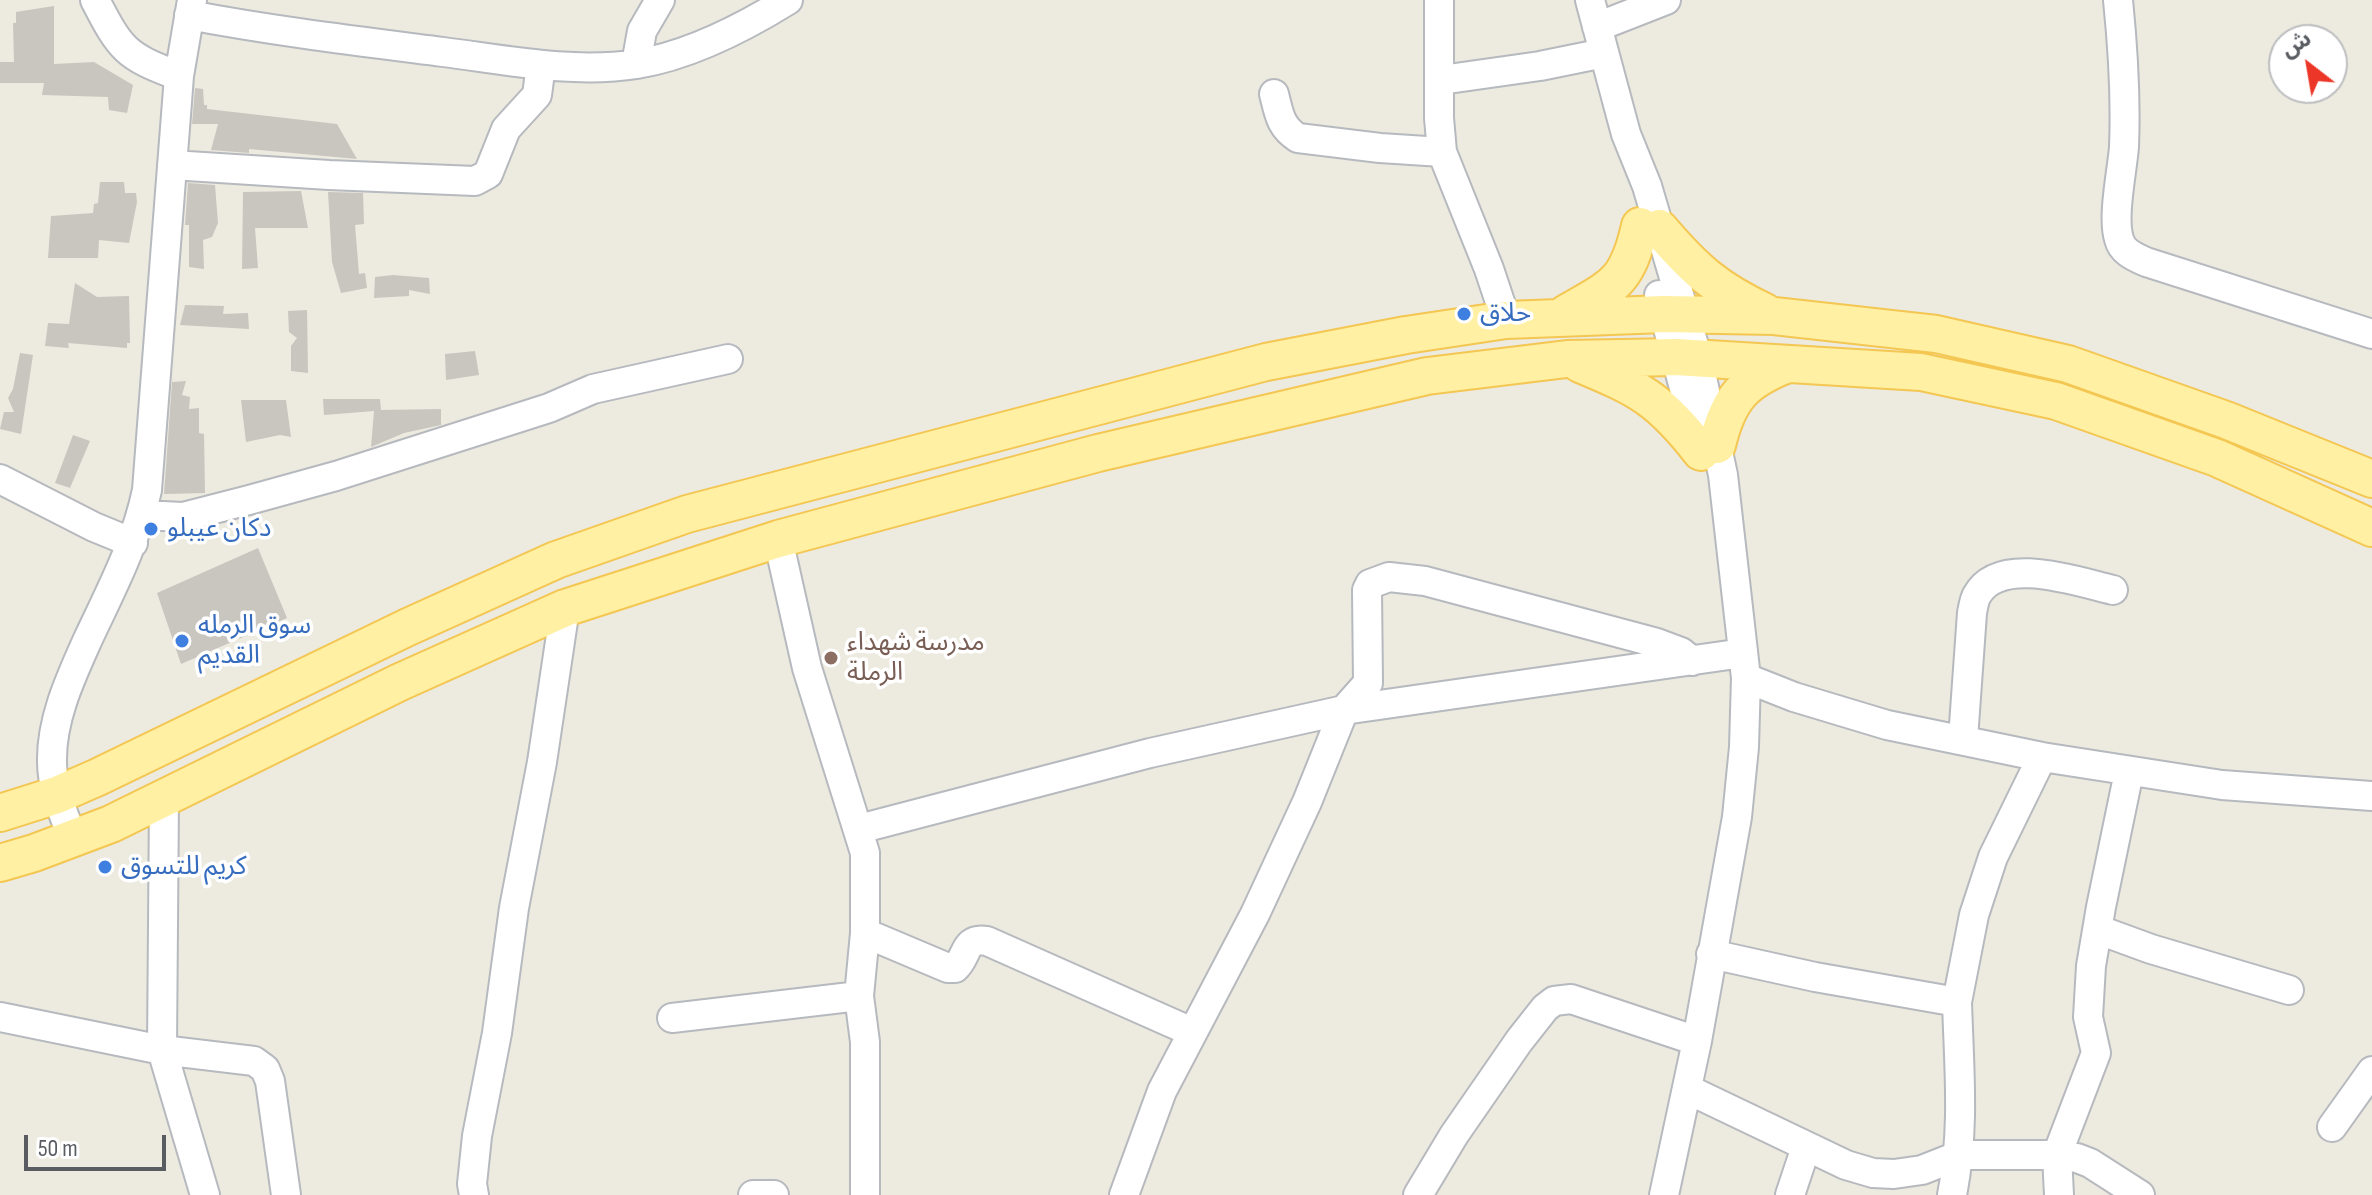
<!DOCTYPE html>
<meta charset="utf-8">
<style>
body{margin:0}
#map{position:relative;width:2372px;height:1195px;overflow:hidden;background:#edeae0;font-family:"Sofia Sans Condensed","Noto Sans Arabic",sans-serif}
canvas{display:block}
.north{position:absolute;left:2268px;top:24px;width:80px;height:80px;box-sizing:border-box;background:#fff;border:2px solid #bdbec0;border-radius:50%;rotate:329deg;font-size:22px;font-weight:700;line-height:32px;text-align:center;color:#595d62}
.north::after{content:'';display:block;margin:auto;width:28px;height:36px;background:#ec3627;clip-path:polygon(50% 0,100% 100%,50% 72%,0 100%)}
.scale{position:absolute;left:24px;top:1135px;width:142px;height:36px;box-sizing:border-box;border:4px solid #595d62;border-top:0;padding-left:10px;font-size:24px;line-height:28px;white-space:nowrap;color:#595d62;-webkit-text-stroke:6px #fff;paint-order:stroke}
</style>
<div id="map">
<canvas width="2372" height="1195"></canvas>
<div class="north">ش</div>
<div class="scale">50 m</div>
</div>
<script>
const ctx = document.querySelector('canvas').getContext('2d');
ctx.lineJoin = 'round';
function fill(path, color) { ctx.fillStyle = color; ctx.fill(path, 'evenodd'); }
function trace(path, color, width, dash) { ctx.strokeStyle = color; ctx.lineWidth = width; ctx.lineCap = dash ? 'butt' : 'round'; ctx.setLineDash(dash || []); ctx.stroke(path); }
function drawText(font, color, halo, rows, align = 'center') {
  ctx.font = font + ' "Sofia Sans Condensed","Noto Sans Arabic",sans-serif'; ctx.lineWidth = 7; ctx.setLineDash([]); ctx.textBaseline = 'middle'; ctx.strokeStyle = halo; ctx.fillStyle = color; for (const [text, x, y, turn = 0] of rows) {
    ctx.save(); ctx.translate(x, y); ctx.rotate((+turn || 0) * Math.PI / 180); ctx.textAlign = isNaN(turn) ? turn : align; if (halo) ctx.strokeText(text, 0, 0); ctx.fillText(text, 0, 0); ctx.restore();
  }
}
fill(new Path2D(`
 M54 6V64L94 62 133 85 127 113 109 110 108 97 42 95 44 83H0V62H14L13 23H16V12Z
 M195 88 203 89 204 105H207V109L337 124 357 159 249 149V153L211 150 218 124H192Z
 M100 182H124L125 193H136L137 202 129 243 99 240 98 258H48L51 216 93 213 94 204 98 203Z
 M188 183 215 185 218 223 212 237 203 240 204 269 189 267V225H185Z
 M301 191 308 228H255L258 268 242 269 243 192Z
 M328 192 363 193 364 224 355 225 359 274 365 273 367 288 341 293 332 262Z
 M393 275 429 278 430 294 409 290V296L374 298 375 277Z
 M75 283 97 297 129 296 130 343H127V348L68 343 69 348 45 346 48 323 69 324Z
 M185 305 224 306 223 314 248 313 249 329 180 325Z
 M307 310 308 373 291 371V346L297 338 289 332 288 311Z
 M475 351 479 375 446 380 445 354Z
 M20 353 33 355 21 434 0 429 4 412H14L8 398 13 389Z
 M186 381 182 395 190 397 189 409 199 408V433L204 434 205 493 164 494 172 382Z
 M323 399H380L381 410 441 409V425L404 433 371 447 374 411 324 415Z
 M241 400H286L291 437 280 435 246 442Z
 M73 435 90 441 70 488 55 483Z
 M258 548 287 618 181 664 157 593Z`), '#c9c6c0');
const minor = new Path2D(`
 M95 0C121 50 125 56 179 76
 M1439 0V118L1442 152 1489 269 1506 320
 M1590 0 1626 134 1647 186 1698 359 1723 475 1746 678 1744 747 1737 817 1697 1041 1664 1195
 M2118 0C2123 49 2126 98 2124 147 2122 172 2112 217 2119 239 2122 252 2135 257 2146 262L2372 334
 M189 15C273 31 357 41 443 52 506 60 573 74 637 64 691 55 743 28 788 0
 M1597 27 1666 0
 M636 64 642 31 660 0
 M1441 80 1540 66 1604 53
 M1274 94C1279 113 1280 127 1298 138L1380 148 1442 152
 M172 165 329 175 475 181 488 174 506 129 537 95 541 65
 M1659 295 1694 425
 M0 479 94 527 133 543
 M142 515 183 517 249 500 336 476 549 408 593 389 728 359
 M778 539 807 668 865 853V933L859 996 865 1042V1195
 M1746 678 1794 697 1887 725 2042 757 2222 785 2372 796
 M1963 739 1972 613C1973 608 1974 600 1977 595 2000 554 2078 582 2113 590
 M164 799 162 1050 205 1195
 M859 829 1150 753 1344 710 1743 653
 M73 839C64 815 52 789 52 762 51 719 71 677 88 639 111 590 136 543 147 490L179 76 192 0
 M2099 930 2151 949 2289 990
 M865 933 948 968H955C968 957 963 937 987 941L1192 1032
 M1711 954 1815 977 1957 1002 1974 915 1993 857 2042 757
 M0 1017 162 1050 254 1061 265 1069 270 1081 286 1195
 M672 1018 859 996
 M1687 1089 1846 1165 1873 1173 1894 1174 1922 1170 1960 1155H2057L2077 1158 2090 1163 2140 1195
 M2332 1127 2372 1071
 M474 1195 472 1184 477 1136 497 1033 514 908 542 762 565 608
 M753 1195H774
 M1124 1195 1162 1091 1255 914 1307 802 1344 710 1368 683 1367 590 1370 584 1389 577 1425 581 1657 643 1681 652 1692 661
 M1418 1195 1454 1135 1519 1041 1545 1008 1554 1001 1571 999 1697 1041
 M1790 1195 1806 1147
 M1952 1195C1965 1129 1959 1069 1957 1002
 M2059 1195 2057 1155 2096 1053 2088 1017 2091 966 2101 907 2129 772`);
const major = new Path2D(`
 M1659 228C1695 270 1716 289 1765 312
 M1565 314C1613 286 1627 284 1640 226
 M1580 364C1640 389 1660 399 1701 452
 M1717 445C1728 399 1743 381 1788 364
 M0 813 57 795 98 777 408 627 556 560 687 514 1266 362 1406 335 1506 320 1664 314 1774 316 1936 334 2068 364 2226 420 2372 479
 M0 863 34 853 111 824 400 682 565 608 778 539 1098 453 1427 376 1567 359 1676 357 1921 372 2056 401 2217 458 2372 528`);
trace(minor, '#b6b9be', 32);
trace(major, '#f4c652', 40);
trace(minor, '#fff', 28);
trace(major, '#fff0a3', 36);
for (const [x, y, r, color] of [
 [1464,314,8,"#3f7fe0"],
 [151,529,8,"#3f7fe0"],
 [182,641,8,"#3f7fe0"],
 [831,658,8,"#8d6e63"],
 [105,867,8,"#3f7fe0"]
]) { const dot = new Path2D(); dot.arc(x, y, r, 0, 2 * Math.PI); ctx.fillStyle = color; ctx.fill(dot); trace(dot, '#fff', 3); }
drawText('26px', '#366cbe', '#fff', [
 ["حلاق",1480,314],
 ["دكان عيبلو",167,529],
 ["سوق الرمله",198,626],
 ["القديم",198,656],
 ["كريم للتسوق",121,867]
], 'left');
drawText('26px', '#785e54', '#fff', [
 ["مدرسة شهداء",847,643],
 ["الرملة",847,673]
], 'left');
</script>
